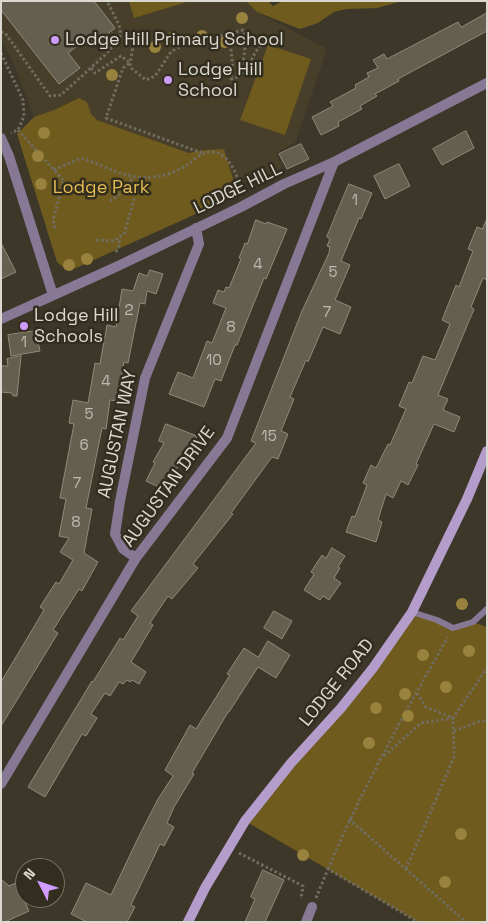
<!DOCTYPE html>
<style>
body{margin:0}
#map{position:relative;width:488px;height:923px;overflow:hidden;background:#3c3728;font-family:"Space Grotesk",sans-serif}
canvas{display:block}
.frame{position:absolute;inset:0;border:2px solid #dbd8cf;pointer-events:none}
.north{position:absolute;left:15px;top:858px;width:50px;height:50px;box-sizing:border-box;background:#322d1f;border:1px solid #767165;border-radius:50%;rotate:311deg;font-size:14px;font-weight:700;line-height:20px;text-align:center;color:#dbd8cf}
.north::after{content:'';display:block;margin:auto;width:18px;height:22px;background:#d09dff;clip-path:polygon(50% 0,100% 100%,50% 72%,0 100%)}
</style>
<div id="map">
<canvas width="488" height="923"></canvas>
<div class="frame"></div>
<div class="north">N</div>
</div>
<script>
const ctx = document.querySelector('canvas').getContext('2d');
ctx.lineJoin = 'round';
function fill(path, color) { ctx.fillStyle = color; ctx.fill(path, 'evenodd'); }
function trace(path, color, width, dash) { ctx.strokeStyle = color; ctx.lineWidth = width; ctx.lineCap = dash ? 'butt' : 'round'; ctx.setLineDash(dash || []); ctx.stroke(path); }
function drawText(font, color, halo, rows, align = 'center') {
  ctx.font = font + ' "Space Grotesk",sans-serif'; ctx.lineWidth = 5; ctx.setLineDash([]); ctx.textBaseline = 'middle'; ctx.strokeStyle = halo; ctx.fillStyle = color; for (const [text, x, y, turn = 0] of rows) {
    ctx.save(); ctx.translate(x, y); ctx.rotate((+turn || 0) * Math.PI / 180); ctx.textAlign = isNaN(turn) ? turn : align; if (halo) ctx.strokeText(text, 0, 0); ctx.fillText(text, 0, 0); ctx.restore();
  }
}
fill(new Path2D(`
 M1 1H255L257 12 327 49 295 143 276 153 285 171 265 181 259 175 236 187 224 149 203 150 189 153 97 120 75 100 54 110 34 117 13 62 1 40Z`), '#473f2a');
fill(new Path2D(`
 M129 1H190L134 18Z
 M246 1H268L273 6 283 1H402L377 8 346 9 334 12 318 23 300 29 257 12Z
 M268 45 311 59 285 135 240 120Z
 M79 98 87 102 91 114 97 120 189 153 203 150 224 149 238 195 76 268 65 269 57 262 17 134 34 117 54 110Z
 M412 612 453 628 473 622 487 627V922H418L245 821Z`), '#705b1e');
const building = new Path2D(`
 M1 1H94L115 28 95 44 89 37 68 53 80 68 59 84 1 10Z
 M487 13V31L398 79 399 81 375 94 377 96 360 106 362 109 338 122 339 126 321 135 312 117 333 106 330 102 356 88 355 85 369 77 367 73 378 68 373 60 384 54 387 59 458 22 461 27Z
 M466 131 474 148 442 165 433 149Z
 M301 144 309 159 287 169 279 154Z
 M399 164 410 186 385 199 374 176Z
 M349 184 372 193 361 219 359 218 341 261 350 265 335 300 351 307 340 334 323 327 308 362 306 360 290 397 294 399 281 431 288 434 278 459 272 457 231 513 233 514 193 564 198 568 172 599 168 596 150 623 153 625 131 662 146 672 139 684 132 680 130 682 127 680 123 684 119 682 110 696 105 693 91 714 97 718 86 736 82 734 45 797 28 787 92 681 93 682 120 638 123 640 138 616 131 611 256 443 251 441 302 311 329 253 330 247 327 246 330 239 327 237Z
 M487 219V280L483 278 471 307 474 309 438 395 448 399 443 410 460 417 454 432 434 424 416 464 418 465 408 485 401 481 393 498 386 494 378 520 382 522 376 542 346 532 352 516 355 517 367 485 363 483 371 465 376 468 388 444 390 445 406 409 399 406 409 382 412 383 423 356 435 360 450 324 442 320 456 285 459 287 473 251 468 249 477 227 482 229Z
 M256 220 266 224 267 222 287 229 266 279 264 278 237 345H235L221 381 215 379 204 407 169 394 178 372 193 378 207 341 212 343 226 308 213 303 218 290 224 292 226 287 229 288 241 259 239 258 245 243 247 244Z
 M1 243 16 272 1 279Z
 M150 270 163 274 156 294 147 291 145 304 140 303 128 363 124 362 117 401 110 400 106 429 102 428 86 508 92 509 84 553 98 562 82 591 79 589 53 630 58 633 1 726V682L44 610 40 607 56 582 59 584 73 560 60 552 69 538 59 536 66 499 60 498 74 424 69 423 73 400 88 403 95 363 100 364 107 325 116 327 122 289 133 291 139 273 147 276Z
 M36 331 40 351 11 356 8 335Z
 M21 356 17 396H13L12 393 1 392V366H8L7 359Z
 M166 424 197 436 190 453 184 451 170 485 166 483 163 489 146 481 155 463 153 462 164 443 159 441Z
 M332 548 345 556 338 567 340 568 334 578 341 583 329 600 323 596 320 600 304 590 314 574 311 572 322 555 326 558Z
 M274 611 292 621 282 639 264 628Z
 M268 641 290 655 276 678 258 667 229 712H228L192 773 194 774 174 807 167 823 174 827 164 846 160 844 131 905 135 907 127 922H87L71 914 86 883 111 895 139 836 158 799 173 776 165 770 190 725 196 729 230 675 227 674 244 648 258 657Z
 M263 870 284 880 265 922H245L255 899 251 897Z
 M1 879 9 886 16 883 29 911 5 922H1Z`);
fill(building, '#655f50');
trace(building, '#908a79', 1);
trace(new Path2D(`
 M1 32 5 33 50 96 61 95 107 53 121 35 119 25 107 1
 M147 39 134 42 130 63 131 68 146 80 155 76 171 52 181 46 220 35 230 40 233 68 231 79 243 75C257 55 255 34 287 46
 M230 40 238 31 243 30C248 46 242 59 243 74
 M1 53 23 100 24 116 18 130 11 133
 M91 68 95 73 121 56 130 63 123 68 106 118 202 153
 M18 130 64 181 53 220 55 229
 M54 170 81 158C106 166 127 180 154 177 165 176 178 171 187 165 192 162 197 156 203 154 227 143 238 177 243 194
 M110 201 123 192 131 181
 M96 240 114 241 124 234 135 196 130 176
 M116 252 120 244 118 238
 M454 731 481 721H487
 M384 756 421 723 453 718 426 707 416 692
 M349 819 466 922
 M239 853 303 886 301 899
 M328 869C362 789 405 712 448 637
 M406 869 454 757 453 718 487 668
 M316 898 328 869 418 922`), '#706c5f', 3, [2.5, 2.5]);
trace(new Path2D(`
 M412 612 437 620 453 628 473 622 487 609`), '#877996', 6);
trace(new Path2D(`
 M1 138 9 156 53 295
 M1 319 118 266 241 207 284 184 334 162 487 83
 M136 558 123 549 115 534 120 501 145 378 199 244 196 228
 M1 784 136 558 227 438 334 162
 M306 922 312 907`), '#877996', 10);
trace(new Path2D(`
 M188 922 205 888 245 821 291 763 341 708 373 668 412 612 467 499 487 451`), '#b49dcb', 10);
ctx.fillStyle = '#99813e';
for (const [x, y] of [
 [242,18],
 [202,36],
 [172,38],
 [225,42],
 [155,47],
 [112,75],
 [44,133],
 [38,156],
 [41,184],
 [87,259],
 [69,265],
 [462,604],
 [469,651],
 [423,655],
 [446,687],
 [405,694],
 [376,708],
 [408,716],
 [369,743],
 [461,834],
 [303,855],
 [445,882]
]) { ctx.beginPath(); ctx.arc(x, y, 6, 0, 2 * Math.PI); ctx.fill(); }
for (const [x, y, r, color] of [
 [55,40,5,"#d09dff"],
 [168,80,5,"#d09dff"],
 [24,326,5,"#d09dff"]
]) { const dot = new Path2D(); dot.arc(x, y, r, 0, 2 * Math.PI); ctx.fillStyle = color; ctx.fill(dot); trace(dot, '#322d1f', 2); }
drawText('15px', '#bebaaf', null, [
 ["1",355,201],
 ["4",258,265],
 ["5",333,273],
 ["2",129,311],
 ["7",327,313],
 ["8",231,328],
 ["1",24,343],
 ["10",214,361],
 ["4",106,382],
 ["5",89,415],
 ["15",269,437],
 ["6",84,446],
 ["7",77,484],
 ["8",76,523]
]);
drawText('18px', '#dbd8cf', '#322d1f', [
 ["Lodge Hill Primary School",65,40],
 ["Lodge Hill",178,70],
 ["School",178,91],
 ["Lodge Hill",34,316],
 ["Schools",34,337]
], 'left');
drawText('18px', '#e5bd50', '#322d1f', [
 ["Lodge Park",101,188]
]);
drawText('18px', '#dbd8cf', '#322d1f', [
 ["LODGE HILL",238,189,-26],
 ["AUGUSTAN WAY",118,434,-78],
 ["AUGUSTAN DRIVE",169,487,-54],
 ["LODGE ROAD",337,683,-51]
]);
</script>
